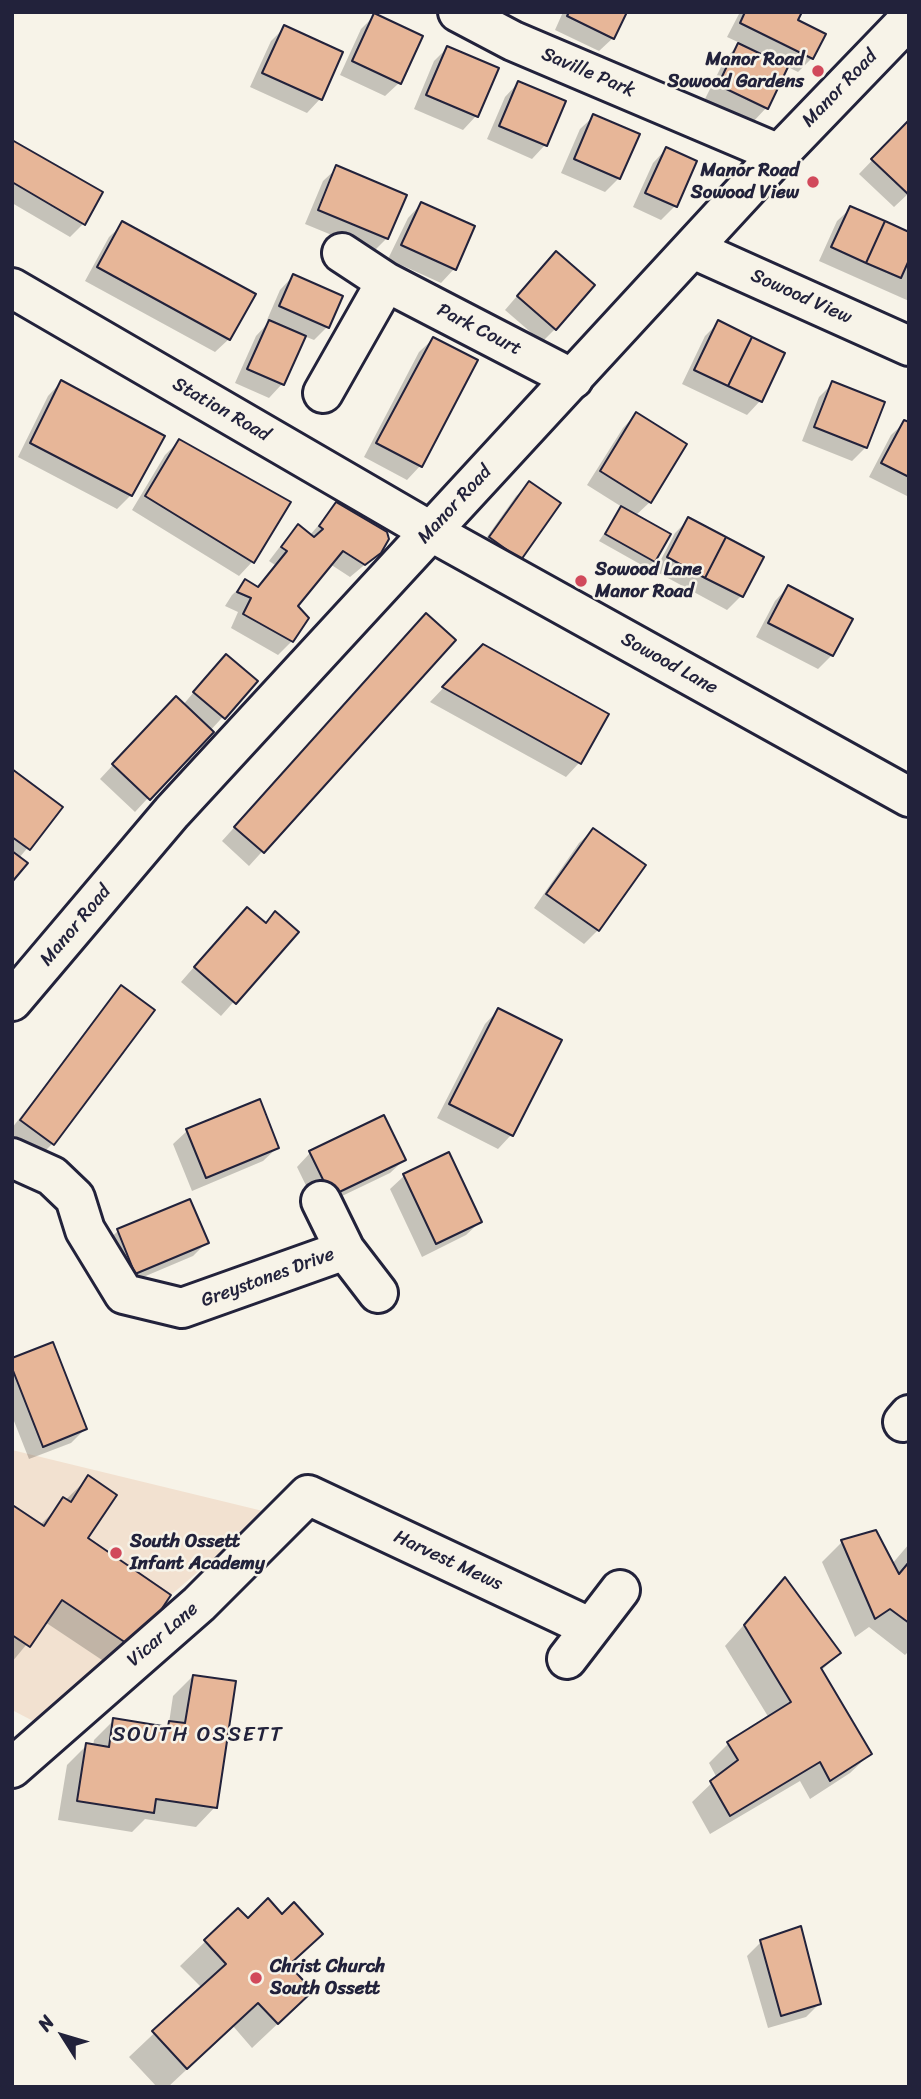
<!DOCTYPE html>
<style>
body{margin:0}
#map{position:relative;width:921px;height:2099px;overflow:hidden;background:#f7f3e8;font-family:Sriracha,sans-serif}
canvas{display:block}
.frame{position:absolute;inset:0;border:14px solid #22223b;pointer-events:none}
.north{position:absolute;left:28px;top:2001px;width:70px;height:70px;-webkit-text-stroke:5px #f7f3e8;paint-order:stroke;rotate:307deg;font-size:19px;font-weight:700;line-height:28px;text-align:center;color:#22223b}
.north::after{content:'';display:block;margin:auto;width:24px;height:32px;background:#22223b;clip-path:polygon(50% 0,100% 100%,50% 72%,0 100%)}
</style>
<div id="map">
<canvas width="921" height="2099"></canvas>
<div class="frame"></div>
<div class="north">N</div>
</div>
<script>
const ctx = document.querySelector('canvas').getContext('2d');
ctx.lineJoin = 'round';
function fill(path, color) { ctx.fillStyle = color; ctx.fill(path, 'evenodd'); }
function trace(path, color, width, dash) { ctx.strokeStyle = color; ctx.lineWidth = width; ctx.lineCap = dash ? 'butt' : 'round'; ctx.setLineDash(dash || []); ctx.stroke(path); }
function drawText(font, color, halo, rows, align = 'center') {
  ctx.font = font + ' Sriracha,sans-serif'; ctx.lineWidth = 5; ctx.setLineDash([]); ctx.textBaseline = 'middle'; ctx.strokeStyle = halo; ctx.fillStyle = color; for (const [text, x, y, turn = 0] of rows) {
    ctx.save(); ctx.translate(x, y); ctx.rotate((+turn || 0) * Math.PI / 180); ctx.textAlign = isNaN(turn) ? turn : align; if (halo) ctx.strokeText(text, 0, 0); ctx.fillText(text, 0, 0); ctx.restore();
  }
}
fill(new Path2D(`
 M12 1450 267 1512 171 1595 37 1723 12 1710Z`), '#f2e1d0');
fill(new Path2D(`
 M563 12H625L613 38 599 51 555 30Z
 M740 12H800L796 21 812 58 798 72 786 66 766 108 753 122 705 99 725 59 740 43 727 37Z
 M375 15 399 83 385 96 340 75 361 29Z
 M284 28 341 53 320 99 307 113 250 87 271 41Z
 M447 48 476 116 463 130 414 109 434 61Z
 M518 83 545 145 532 159 487 139 505 97Z
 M594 116 619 178 605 192 561 173 580 129Z
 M909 122V193L894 207 859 174Z
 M12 142 83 224 70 237 12 203Z
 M666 149 675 206 661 220 633 207 653 163Z
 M337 168 387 238 373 252 305 224 323 181Z
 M421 204 454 269 441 283 388 259 408 218Z
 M851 208 909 234V301L819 261 837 221Z
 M123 224 229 339 215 352 85 281 109 237Z
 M542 267 555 329 542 342 505 310Z
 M293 276 327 327 314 340 304 336 282 384 269 398 235 383 256 336 270 321 267 320 280 290Z
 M718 323 783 353 760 401 747 415 682 384 705 336Z
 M433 339 420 466 407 480 364 457 419 352Z
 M61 382 163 437 131 495 117 509 18 457 48 396Z
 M833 383 866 447 852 461 802 441 819 397Z
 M636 414 650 502 635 516 654 561 647 568 599 541 622 507 587 485 623 428Z
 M905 422 909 424V497L869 477 891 435Z
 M179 441 288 503 252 562 239 576 132 510 165 455Z
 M530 483 520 558 477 551 516 496Z
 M337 504 380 552 350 577 330 564 296 606 292 641 278 655 231 628 238 612 225 606 232 595 246 582 257 588 275 565 269 561 285 540 298 527 310 535Z
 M688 520 761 558 741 596 727 610 655 571 675 533Z
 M788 587 832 655 818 669 756 637 775 601Z
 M413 629 454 640 249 866 222 841Z
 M483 646 606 715 579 763 566 777 430 702Z
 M213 669 256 681 135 812 100 779 162 712 183 705Z
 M12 771 61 808 19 858 12 880Z
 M593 830 643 865 598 930 584 944 534 908 579 843Z
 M275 914 296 932 221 1016 181 982 233 922 265 924Z
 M121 988 52 1144 39 1157 12 1137V1128Z
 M498 1010 511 1135 498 1149 437 1118 485 1024Z
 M259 1102 277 1148 263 1161 192 1191 173 1144 187 1131Z
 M310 1153 404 1160 390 1173 317 1208 297 1167Z
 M404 1176 480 1222 466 1235 422 1257 390 1189Z
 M189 1201 206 1243 193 1256 122 1286 104 1244 118 1231Z
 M12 1360 85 1429 71 1443 29 1459 12 1416Z
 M89 1477 85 1539 169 1596 114 1668 45 1622 12 1662V1510L40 1525Z
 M842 1542 892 1564 909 1544V1651L905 1655 869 1627 855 1637 822 1562Z
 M784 1580 839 1653 821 1671 870 1754 850 1773 810 1799 800 1781 710 1834 692 1802 717 1778 709 1763 728 1744 769 1718 725 1646Z
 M193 1676 215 1807 196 1827 145 1819 132 1832 58 1820 67 1765 87 1745 93 1746 94 1740 114 1720 165 1728 169 1723 173 1696Z
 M238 1910 288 1966 287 2015 252 2048 233 2026 168 2087H157L129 2057 202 1988 180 1966Z
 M761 1942 819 2004 806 2017 768 2028 747 1956Z`), '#0003');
const building = new Path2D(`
 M569 12H627L614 39 567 16Z
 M745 12H802L798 20 826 34 813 59 740 23Z
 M374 13 423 36 401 84 352 61Z
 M284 25 343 52 322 100 262 73Z
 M738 43 788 67 768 109 718 85Z
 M447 46 499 68 478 117 426 95Z
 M518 81 566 101 547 146 499 126Z
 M593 114 640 134 620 179 574 159Z
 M909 120V195L871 159Z
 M12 140 103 192 85 225 12 182Z
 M666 147 697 161 677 207 645 193Z
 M336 165 407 195 388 239 318 210Z
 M421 202 475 226 456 270 401 245Z
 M850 206 885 221 866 263 831 247Z
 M122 221 256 294 230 340 97 267Z
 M885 221 909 232V260L901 278 866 263Z
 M556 251 595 285 556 330 517 296Z
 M293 274 343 296 329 328 279 306Z
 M269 320 306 336 284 385 247 369Z
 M718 320 752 337 728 386 694 370Z
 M433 337 478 360 422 467 376 443Z
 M752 337 785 353 762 402 728 386Z
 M61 380 165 436 132 496 30 443Z
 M832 381 885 402 867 448 814 427Z
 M636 412 687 444 651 503 600 471Z
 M904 420 909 422V477L881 463Z
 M179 439 291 502 254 563 145 496Z
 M529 481 561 503 521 560 489 537Z
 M336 502 387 532 389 539 381 553 365 565 343 551 298 606 309 618 293 642 243 614 251 598 237 592 245 579 258 587 287 551 281 547 298 524 314 537 323 529 319 526Z
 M621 506 671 534 655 562 605 534Z
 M688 517 726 537 705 578 667 557Z
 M726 537 764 557 743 597 705 578Z
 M788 585 853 619 833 656 768 623Z
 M426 613 456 640 264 853 234 827Z
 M483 644 609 714 581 764 442 687Z
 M226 654 258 681 225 719 193 692Z
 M176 696 214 732 150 800 112 764Z
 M12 769 63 807 30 850 12 837Z
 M593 828 646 865 599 931 546 894Z
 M12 851 28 863 12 882Z
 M247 907 266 923 275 911 299 932 236 1004 194 967Z
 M121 985 155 1010 54 1145 20 1120Z
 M498 1008 562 1040 513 1136 449 1104Z
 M260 1099 279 1148 206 1178 186 1129Z
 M384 1115 406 1160 331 1196 309 1151Z
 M449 1152 482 1222 436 1244 403 1174Z
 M190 1199 209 1243 135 1274 117 1229Z
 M53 1342 87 1429 43 1447 12 1368V1358Z
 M88 1475 117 1495 88 1538 171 1595 135 1649 62 1600 30 1647 12 1635V1508L14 1506 44 1526 63 1497 71 1502Z
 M876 1530 899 1574 909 1562V1623L890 1609 875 1619 841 1540Z
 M785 1577 841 1653 821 1668 872 1754 830 1781 820 1762 730 1816 710 1781 738 1760 727 1742 791 1702 744 1625Z
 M193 1675 236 1681 217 1808 156 1799 154 1813 77 1801 86 1743 109 1747 113 1718 168 1727 169 1721 185 1723Z
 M268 1898 282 1914 294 1902 323 1934 289 1965 313 1991 278 2024 258 2003 187 2069 152 2031 226 1964 204 1940 238 1908 248 1918Z
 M801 1926 821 2004 781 2016 760 1940Z`);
fill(building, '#e7b698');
trace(building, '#22223b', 2);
const minor = new Path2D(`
 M458 12 513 41 779 154
 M693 249 909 346
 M342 253 386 282 573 379
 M323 393 386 282
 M12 1158 52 1176 75 1198 85 1230 124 1294 182 1308 345 1250
 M321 1201 345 1250 378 1293
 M903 1422 909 1415
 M567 1659 620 1590
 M12 1768 199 1604 308 1495 589 1627`);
const tertiary = new Path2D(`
 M12 1001 172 812 779 154 909 19`);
const secondary = new Path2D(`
 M12 288 430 531 909 797`);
trace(minor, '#22223b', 44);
trace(tertiary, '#22223b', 44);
trace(secondary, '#22223b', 44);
trace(minor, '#f7f3e8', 38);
trace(tertiary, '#f7f3e8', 38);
trace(secondary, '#f7f3e8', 38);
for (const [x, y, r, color] of [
 [818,71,7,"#d1495b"],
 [813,182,7,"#d1495b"],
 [581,581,7,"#d1495b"],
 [116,1553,7,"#d1495b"],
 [256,1978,7,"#d1495b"]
]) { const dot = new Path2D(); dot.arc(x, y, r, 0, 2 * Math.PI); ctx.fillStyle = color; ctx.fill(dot); trace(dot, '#f7f3e8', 2.5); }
drawText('bold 19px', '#22223b', '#f7f3e8', [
 ["Manor Road",804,60,"right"],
 ["Sowood Gardens",804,82,"right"],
 ["Manor Road",799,171,"right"],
 ["Sowood View",799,193,"right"],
 ["Sowood Lane",595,570],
 ["Manor Road",595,592],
 ["South Ossett",130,1542],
 ["Infant Academy",130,1564],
 ["Christ Church",270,1967],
 ["South Ossett",270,1989]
], 'left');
drawText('19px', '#22223b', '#f7f3e8', [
 ["Saville Park",588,73,23],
 ["Manor Road",840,89,-46],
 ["Sowood View",801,297,24],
 ["Park Court",479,330,27],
 ["Station Road",221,410,30],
 ["Manor Road",455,505,-47],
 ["Sowood Lane",669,664,29],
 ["Manor Road",76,926,-50],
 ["Greystones Drive",268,1278,-20],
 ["Harvest Mews",448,1561,25],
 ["Vicar Lane",163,1635,-41]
]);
ctx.letterSpacing = '2px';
drawText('21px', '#22223b', '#f7f3e8', [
 ["SOUTH OSSETT",198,1736]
]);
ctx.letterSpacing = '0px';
</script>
